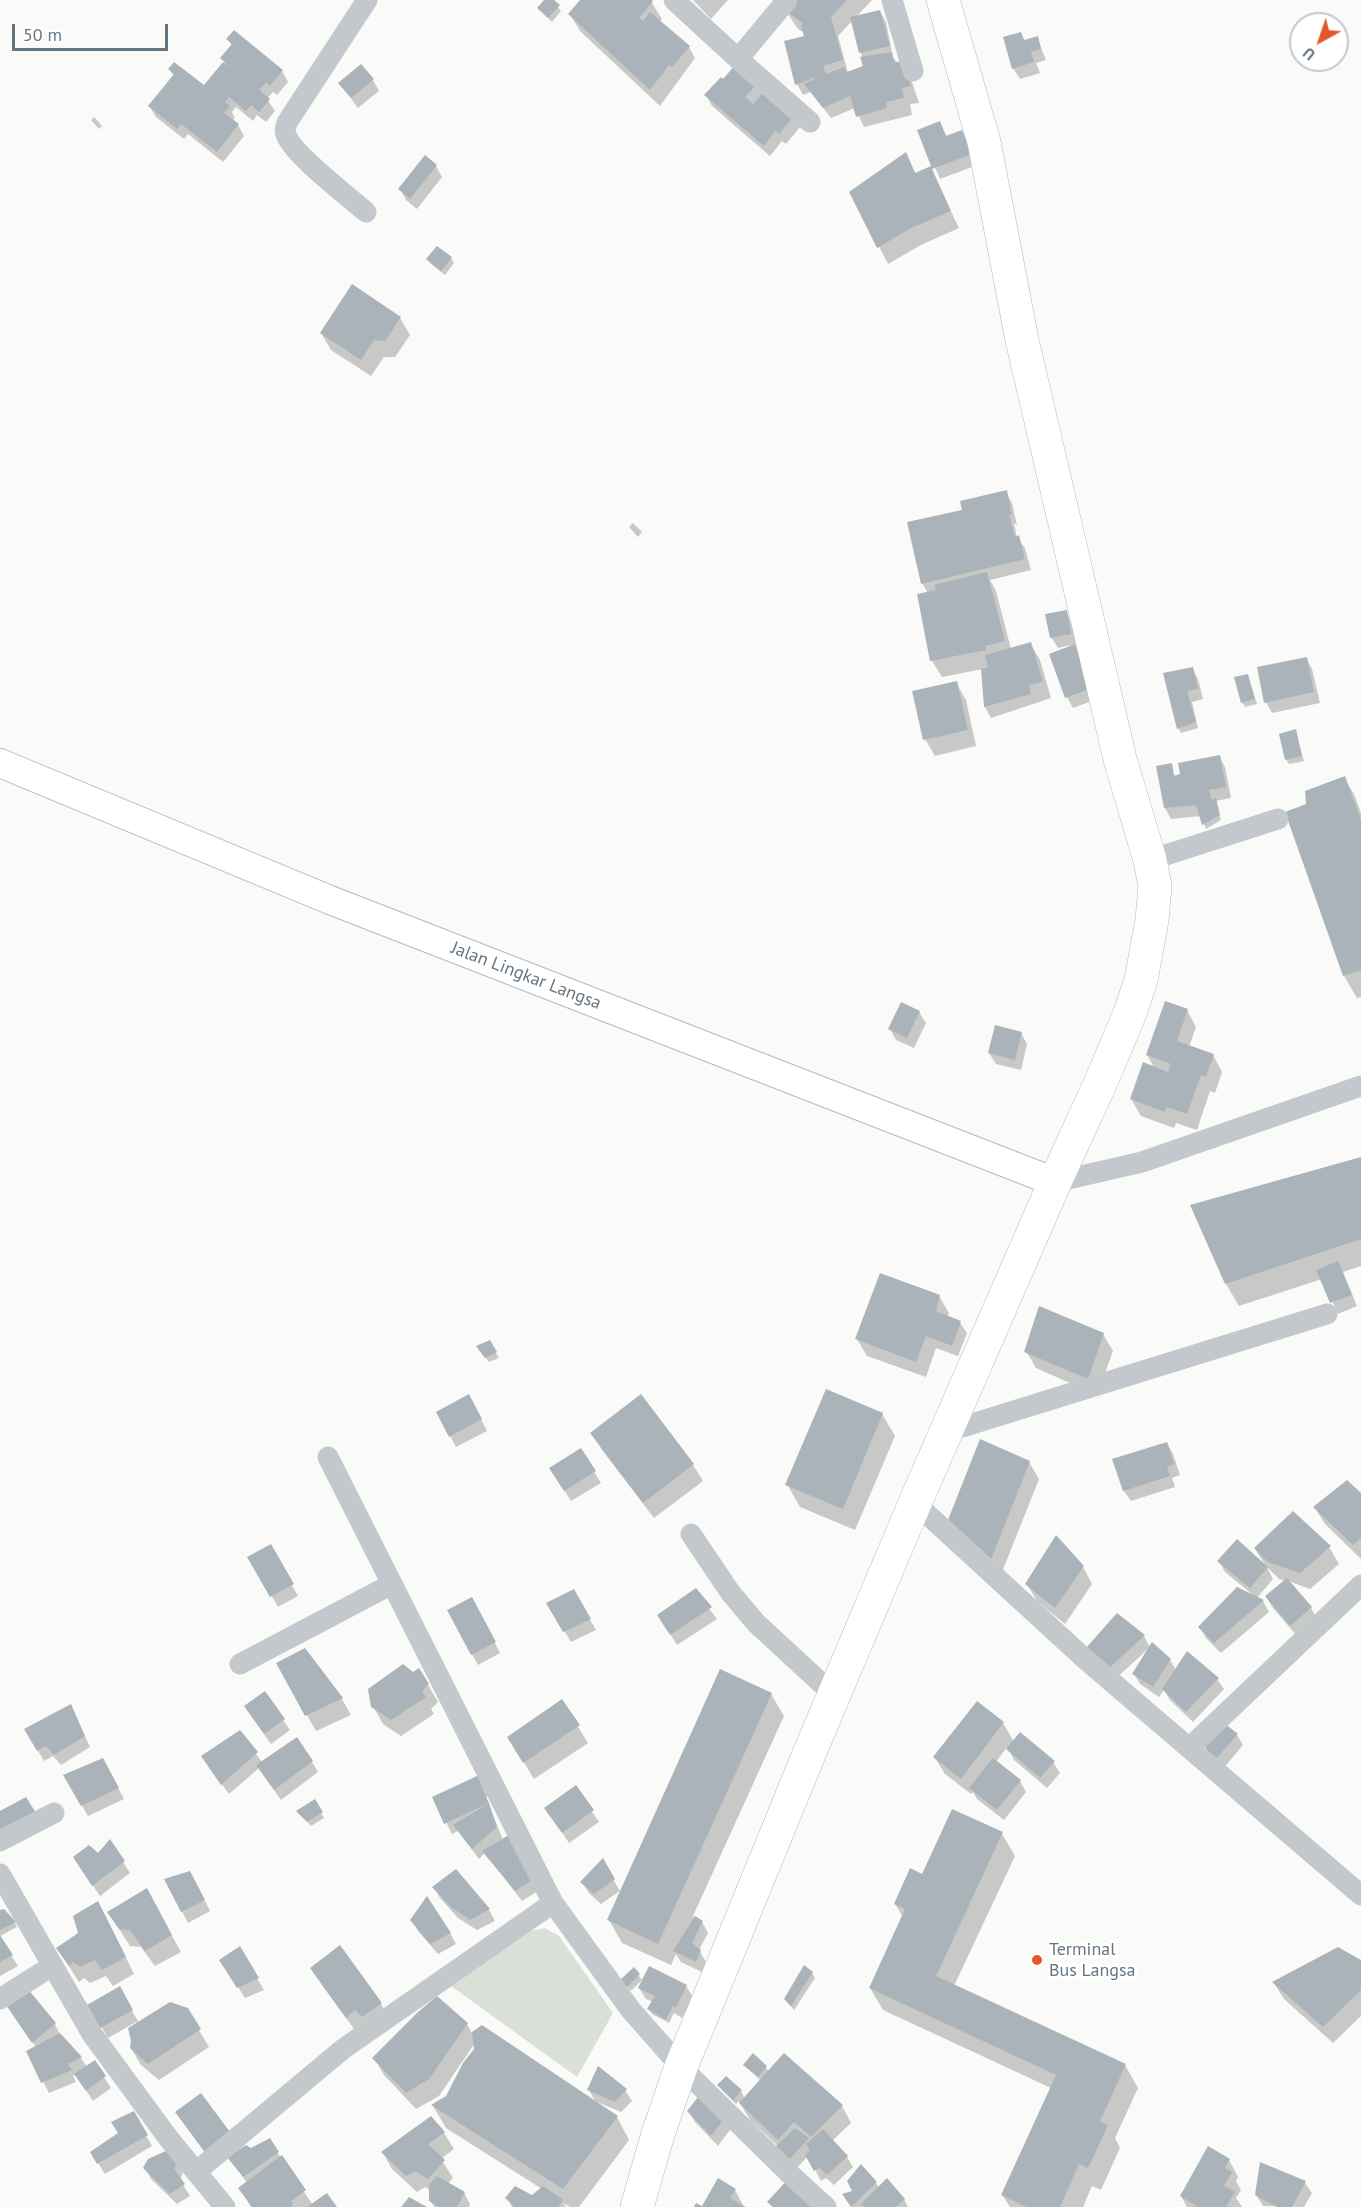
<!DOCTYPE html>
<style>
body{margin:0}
#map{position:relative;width:1361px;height:2207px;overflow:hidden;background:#fafaf8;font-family:"PT Sans",sans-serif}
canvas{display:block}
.north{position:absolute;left:1289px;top:12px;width:60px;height:60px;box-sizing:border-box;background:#fff;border:2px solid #c1c8cd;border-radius:50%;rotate:220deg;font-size:16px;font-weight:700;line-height:24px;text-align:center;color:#657683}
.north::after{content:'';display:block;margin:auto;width:21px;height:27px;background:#e4572e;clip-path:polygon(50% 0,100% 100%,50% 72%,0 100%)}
.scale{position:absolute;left:12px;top:24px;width:156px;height:27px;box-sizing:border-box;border:3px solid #657683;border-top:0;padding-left:8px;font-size:18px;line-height:21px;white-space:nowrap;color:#657683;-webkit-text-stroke:4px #fff;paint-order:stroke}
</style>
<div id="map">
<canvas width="1361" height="2207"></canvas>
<div class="north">U</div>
<div class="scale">50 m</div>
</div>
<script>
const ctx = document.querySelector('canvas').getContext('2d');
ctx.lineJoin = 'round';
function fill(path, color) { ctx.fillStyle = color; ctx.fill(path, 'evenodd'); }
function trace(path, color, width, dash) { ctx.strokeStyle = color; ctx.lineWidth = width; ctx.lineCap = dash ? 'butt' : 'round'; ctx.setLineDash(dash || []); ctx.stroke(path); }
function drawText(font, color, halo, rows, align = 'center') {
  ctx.font = font + ' "PT Sans",sans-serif'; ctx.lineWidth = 6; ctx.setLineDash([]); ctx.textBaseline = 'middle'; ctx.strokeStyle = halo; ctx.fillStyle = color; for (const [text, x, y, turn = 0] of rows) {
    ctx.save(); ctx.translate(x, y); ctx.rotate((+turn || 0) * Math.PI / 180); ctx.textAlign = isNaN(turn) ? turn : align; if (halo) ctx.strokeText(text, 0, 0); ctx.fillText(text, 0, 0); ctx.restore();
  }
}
fill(new Path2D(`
 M545 1928 559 1936 613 2013 577 2077 451 1986 531 1931Z`), '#dadfd7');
fill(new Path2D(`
 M546 0H552L561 11 552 22 539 9Z
 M582 0H650L662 19 660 22 689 47 695 58 660 106 580 31 570 14Z
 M693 0H728L711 19Z
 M796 0H872L856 17 880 11 886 22 893 57 911 79 919 103 910 104 912 115 864 127 855 108 831 118 811 92 803 95 797 84 805 37 804 33 797 28 787 12ZM852 21 865 67 848 73 838 36Z
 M234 32 282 71 288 82 277 95 273 92 267 99 275 111 266 122 257 115 253 121 236 107 232 112 235 118 232 121 238 125 244 136 223 162 188 134 184 139 156 117 150 107 174 77 170 69 204 88 225 62 222 58 232 46 228 39Z
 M1020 33 1025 41 1037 38 1046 60 1036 63 1040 73 1020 79 1013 68Z
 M737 65 800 127 786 144 782 141 770 156 712 106 706 95 723 81Z
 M373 80 379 91 358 108 340 83Z
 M94 117 102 126 99 129 91 120Z
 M939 123 947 137 962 132 977 165 940 179 919 130Z
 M905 154 916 174 930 168 959 228 921 245 888 264 851 192Z
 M436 166 442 177 417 209 406 200 400 189Z
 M451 258 454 263 445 275 431 264 428 260Z
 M400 318 410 335 395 357H384L371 376 331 350 321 333Z
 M1006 492 1012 503 1017 525 1014 523 1017 538 1025 548 1031 570 990 580 996 591 1011 649 1030 643 1040 660 1051 698 991 718 985 707 983 669 942 677 932 661 928 593 922 583 964 511Z
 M633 523 642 532 638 537 629 527Z
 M1066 612 1072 623 1076 645H1074L1097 699 1073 708 1067 697 1071 645 1058 648 1051 637Z
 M1306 658 1312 669 1320 703 1272 713 1266 702Z
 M1192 668 1198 679 1203 699 1192 702 1198 728 1181 733 1178 728Z
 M1247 675 1257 704 1245 707 1242 702Z
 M956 683 966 700 976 746 935 756 925 739Z
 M1295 731 1304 761 1289 764 1286 759Z
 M1219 756 1225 767 1231 798 1215 801 1221 820 1206 829 1201 816 1171 819 1165 808 1160 783 1171 765 1175 777Z
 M1344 778 1354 794 1361 813V997L1357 998 1344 976 1307 805Z
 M1187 1010 1196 1027 1189 1047 1213 1055 1222 1072 1215 1093 1210 1091 1197 1130 1176 1123 1174 1128 1141 1116 1131 1099 1155 1069 1147 1055Z
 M919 1012 926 1023 914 1048 896 1040 890 1029Z
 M1021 1033 1027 1044 1021 1070 996 1064 989 1053Z
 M1361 1158V1266L1343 1272 1357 1306 1338 1314 1322 1279 1239 1306 1226 1284Z
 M939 1296 949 1313 947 1318 960 1323 967 1333 958 1356 936 1348 926 1377 867 1356 857 1339Z
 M1103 1334 1113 1351 1097 1395 1036 1368 1026 1351Z
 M489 1341 499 1358 489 1362 481 1351Z
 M641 1396 693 1465 703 1481 654 1518 602 1450 592 1433Z
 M475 1407 487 1431 456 1447 450 1436Z
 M882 1414 895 1436 855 1530 800 1507 787 1484Z
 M1167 1443 1173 1454 1180 1475 1172 1478 1175 1487 1131 1501 1124 1491 1114 1460Z
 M581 1450 601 1483 571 1501 551 1469Z
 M1029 1462 1039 1479 1000 1577 959 1537Z
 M1361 1495V1559L1325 1524 1315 1508Z
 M270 1546 298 1596 278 1607 250 1557Z
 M1329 1547 1339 1564 1310 1589 1288 1581 1311 1608 1317 1619 1297 1636 1273 1608 1266 1597 1285 1581 1279 1579 1267 1567 1273 1579 1257 1598 1263 1601 1269 1612 1221 1653 1206 1638 1200 1628 1252 1594 1225 1572 1219 1561 1266 1566 1255 1549Z
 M1083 1567 1092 1584 1065 1624 1037 1601 1027 1584Z
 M695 1590 717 1619 677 1645 659 1615Z
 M573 1591 596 1630 571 1642 548 1604Z
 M477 1610 500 1653 478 1665 472 1654Z
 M1144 1636 1150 1647 1170 1660 1176 1670 1217 1679 1224 1689 1193 1722 1170 1700 1164 1690 1159 1697 1140 1684 1134 1674 1149 1648 1114 1680 1094 1659Z
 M304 1650 342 1699 351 1715 316 1731 278 1664Z
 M412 1673 428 1685 438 1702 431 1709 434 1714 401 1736 383 1724 373 1706Z
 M771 1694 784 1716 693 1916 702 1922 708 1933 699 1950 706 1962 702 1972 681 1962 676 1954 671 1965 622 1943 609 1920Z
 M562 1701 588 1743 534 1779 509 1738Z
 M76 1717 90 1747 61 1765 53 1756 44 1761 26 1730Z
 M252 1717 283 1720 290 1730 271 1744Z
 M1003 1723 1014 1742 1053 1762 1060 1773 1047 1788 1014 1760 1007 1747 996 1762 1020 1781 1026 1792 1004 1820 977 1799 973 1792 971 1794 945 1774 935 1758Z
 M239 1732 262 1762H312L318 1772 281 1800 259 1768 229 1794 210 1768Z
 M1237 1735 1243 1745 1222 1770 1212 1756Z
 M103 1760 124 1799 88 1816 65 1776Z
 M479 1777 491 1792 486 1798 503 1840 541 1889 522 1901 485 1853 479 1859 458 1831 452 1834 434 1798Z
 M575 1787 599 1822 569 1843 546 1808Z
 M314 1801 324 1818 311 1826 298 1811Z
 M1002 1834 1015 1856 954 1986 1125 2065 1138 2088 1115 2138 1120 2148 1101 2190 1092 2186 1083 2207H1010L1002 2194 1051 2088 883 2010 870 1988 903 1917 895 1904Z
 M110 1842 130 1873 100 1896 81 1868 98 1855Z
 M602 1861 620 1891 601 1904 589 1893 582 1882Z
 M455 1872 489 1910 495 1921 477 1930 458 1918 440 1898 434 1887Z
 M166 1880 196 1883 210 1911 188 1923Z
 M156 1907 181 1952 155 1966 141 1947 130 1946 109 1913Z
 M0 1912 15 1923 17 1927 0 1936Z
 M107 1919 134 1974 113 1986 106 1976 90 1983 84 1978 79 1982 58 1949Z
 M412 1920 450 1933 456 1944 438 1954 418 1931Z
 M0 1938 18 1966 0 1976Z
 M340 1947 381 2004 391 2021 357 2033 322 1985 312 1968Z
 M239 1948 264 1990 245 1998 228 1971Z
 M1361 1962V2016L1333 2043 1284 1999 1274 1983Z
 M634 1970 642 1980 631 1991 625 1985Z
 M812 1973 815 1978 794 2010 785 1999Z
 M686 1986 693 1997 682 2018 674 2013 669 2023 652 2014 649 2009 653 2002 646 1999 639 1988Z
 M119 1988 139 2023 187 2010 209 2047 159 2080 141 2065 131 2048 138 2024 136 2022 108 2038 89 2005Z
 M14 2016 55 2024 60 2035 81 2058 87 2067 94 2062 111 2088 93 2101 76 2074 73 2076 76 2082 49 2093 28 2052 36 2047Z
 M467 2024 472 2033 482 2027 617 2117 629 2140 579 2207H570L563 2203 566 2207H512L507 2198 533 2196 542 2189 446 2128 433 2106 447 2097 476 2049 475 2043 439 2096 416 2109 384 2075 374 2058Z
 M745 2065 766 2067 769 2072 842 2106 851 2123 832 2141 847 2157 853 2167 834 2185 826 2178 821 2181 808 2156 796 2169 778 2146 750 2120 739 2101 736 2104 722 2090 719 2085 741 2091 745 2099 761 2081Z
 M589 2090H625L632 2101 621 2112 595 2101Z
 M702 2095 732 2127 718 2146 695 2122 688 2111Z
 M133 2113 152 2146 105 2174 98 2163Z
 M177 2113 235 2144 211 2161Z
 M430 2118 444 2133 454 2149 441 2159 453 2178 448 2184 464 2193 470 2204 469 2207H434L431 2201 430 2190 425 2187 417 2192 392 2169 383 2153Z
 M269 2140 313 2205 336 2207H251L240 2188 247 2183 229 2157 251 2150Z
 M168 2152 183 2172 180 2180 190 2196 177 2204 151 2179 145 2168Z
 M1229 2160 1238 2177 1236 2181 1241 2190 1236 2198 1242 2207H1187L1181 2196Z
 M1261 2164 1305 2183 1312 2193 1304 2207 1263 2206 1256 2195Z
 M876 2183 879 2188 904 2199 908 2207H852L845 2195Z
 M735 2190 744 2207H703Z`), '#0003');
fill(new Path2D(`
 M544 0H554L560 5 548 18 537 8Z
 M580 0H652L653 1 639 18 643 21 650 12 690 46 672 67 669 65 650 90 568 14Z
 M794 0H847L831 17 843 60 823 66 826 74 844 67 847 72 863 66 860 57 892 52 894 63 902 61 911 86 902 88 904 98 886 102 887 108 856 117 850 96 823 108 804 84 822 75 795 85 784 41 804 36 801 25 804 24 786 11Z
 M880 10 890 46 859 53 850 17Z
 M234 30 283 70 270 86 266 82 259 90 270 99 259 112 251 105 246 111 229 97 225 102 230 106 224 113 239 124 217 152 181 124 177 129 148 106 174 74 168 69 174 62 204 85 223 62 234 70 220 58 232 44 226 39Z
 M1021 32 1024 40 1038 36 1041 49 1031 52 1034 62 1012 69 1003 37Z
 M737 63 758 83 745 97 753 104 766 90 795 115 779 134 775 131 764 146 704 95 721 77 723 79Z
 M361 64 374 79 351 98 338 83Z
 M940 121 946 136 962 130 972 154 932 169 951 211 911 228 877 248 849 192 906 152 915 173 931 166 917 130Z
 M425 155 437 165 410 199 398 189Z
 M437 246 452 257 441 271 426 259Z
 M352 284 401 317 385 341 374 340 361 360 320 333Z
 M1007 490 1012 516 1009 514 1015 537 1019 535 1025 559 921 584 907 522 962 510 960 501Z
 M987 572 1005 641 985 646 986 650 930 661 917 594 936 590 934 585Z
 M1067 610 1071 634 1050 638 1045 614Z
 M1031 642 1043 682 1029 685 1031 694 984 707 981 669 988 667 985 655Z
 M1075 644 1092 688 1065 698 1049 654Z
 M1307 657 1314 692 1264 703 1257 667Z
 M1193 667 1198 689 1187 691 1196 722 1177 729 1163 673Z
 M1248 674 1255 699 1241 703 1234 677Z
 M957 681 968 730 923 740 912 691Z
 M1296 729 1302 756 1285 760 1279 734Z
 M1220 755 1226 787 1209 790 1212 800 1216 798 1220 815 1202 825 1196 805 1164 808 1156 766 1172 763 1174 776 1180 774 1178 763Z
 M1345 776 1361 820V970L1343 976 1285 812 1306 804 1305 791Z
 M1165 1001 1188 1009 1177 1041 1214 1054 1206 1077 1201 1075 1187 1114 1167 1107 1165 1112 1130 1099 1143 1062 1168 1072 1171 1064 1146 1055Z
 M901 1002 920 1011 907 1038 888 1029Z
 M995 1025 1022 1032 1015 1060 988 1053Z
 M1361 1157V1239L1225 1284 1190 1205Z
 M1338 1261 1352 1295 1330 1303 1316 1270Z
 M880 1273 940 1295 936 1311 961 1321 952 1346 926 1336 916 1362 855 1339Z
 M1039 1306 1104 1333 1088 1379 1024 1352Z
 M490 1340 497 1352 485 1358 476 1346Z
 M826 1389 883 1413 843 1509 785 1485Z
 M469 1394 482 1419 449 1437 436 1412Z
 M641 1394 694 1464 643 1503 590 1433Z
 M980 1439 1030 1461 990 1562 948 1520Z
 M1167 1442 1174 1464 1167 1467 1170 1476 1123 1491 1112 1459Z
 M581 1448 596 1471 564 1491 549 1468Z
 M1347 1480 1361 1493V1538L1353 1545 1313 1507Z
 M1293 1511 1331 1546 1300 1573 1268 1562 1254 1548Z
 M1056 1535 1084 1566 1055 1608 1025 1584Z
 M1237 1539 1268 1567 1250 1588 1217 1561Z
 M271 1544 294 1584 270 1597 247 1557Z
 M1287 1578 1312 1607 1290 1626 1265 1596Z
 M1237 1587 1264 1600 1214 1643 1198 1627Z
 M696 1588 712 1607 670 1635 657 1615Z
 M574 1589 591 1619 563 1632 546 1603Z
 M472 1597 496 1642 471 1655 447 1610Z
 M1117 1613 1145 1635 1107 1670 1086 1648Z
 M1152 1642 1171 1659 1153 1687 1132 1674Z
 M305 1648 343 1698 305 1716 276 1663Z
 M1187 1651 1219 1678 1186 1712 1162 1689Z
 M403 1664 413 1672 419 1668 429 1684 422 1691 426 1697 391 1720 371 1707 368 1689Z
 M720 1669 772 1693 658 1944 607 1920Z
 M265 1691 285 1719 264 1734 244 1706Z
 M562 1699 580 1725 523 1763 507 1737Z
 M977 1701 1004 1722 961 1779 933 1757Z
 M71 1704 85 1736 54 1755 46 1746 37 1751 24 1729Z
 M1224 1723 1238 1734 1214 1761 1204 1745Z
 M240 1730 258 1752 221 1785 201 1756Z
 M1020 1732 1055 1761 1040 1778 1006 1749Z
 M297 1737 313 1761 274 1790 256 1765Z
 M103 1758 119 1788 81 1806 63 1775Z
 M993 1758 1021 1780 997 1810 969 1788Z
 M479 1775 485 1780 481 1786 489 1803 444 1824 432 1797Z
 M576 1785 594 1810 562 1833 544 1808Z
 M26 1797 36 1813 3 1832 0 1829V1811Z
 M315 1799 323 1812 307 1822 296 1811Z
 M489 1803 497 1827 472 1849 453 1825Z
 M952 1809 1003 1832 936 1976 1126 2064 1100 2121 1108 2125 1088 2168 1079 2164 1060 2207H1027L1001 2195 1056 2075 869 1988 905 1909 894 1904 910 1868 922 1874Z
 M514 1832 536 1878 515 1891 482 1851Z
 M110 1839 125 1861 92 1886 73 1857 89 1845 98 1853Z
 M603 1858 615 1879 594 1894 580 1882Z
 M456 1869 490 1909 470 1920 451 1907 432 1887Z
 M190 1871 205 1900 181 1912 164 1879Z
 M147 1888 172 1935 145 1951 130 1930 119 1929 107 1912Z
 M427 1896 451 1933 430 1944 410 1920Z
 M98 1901 126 1957 102 1970 95 1960 80 1967 73 1962 69 1966 56 1948 78 1933 73 1916Z
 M4 1909 16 1922 0 1930V1910Z
 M695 1916 703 1921 692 1943 701 1950 696 1962 673 1951Z
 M0 1935 13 1955 0 1962Z
 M340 1945 382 2003 362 2017 355 2010 346 2018 310 1968Z
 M240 1946 259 1978 237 1988 219 1960Z
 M1338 1947 1361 1960V1990L1323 2027 1272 1982Z
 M804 1965 813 1972 791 2006 784 1999Z
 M649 1966 687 1985 676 2008 673 2006 666 2020 647 2009 655 1996 638 1988Z
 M634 1967 640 1974 627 1987 620 1980Z
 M120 1986 133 2010 100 2028 87 2005Z
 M27 1988 56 2023 32 2043 6 2005Z
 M437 1996 468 2023 429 2079 406 2093 372 2058 418 2012Z
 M170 2002 188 2008 201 2029 148 2064 130 2048 131 2041 128 2028Z
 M482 2025 618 2116 563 2189 431 2105 446 2096 463 2063 474 2049 472 2032Z
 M60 2033 82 2057 68 2064 72 2070 41 2083 26 2051Z
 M753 2053 767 2066 758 2077 743 2065Z
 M784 2053 843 2105 811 2137 794 2122 778 2140 739 2103Z
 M95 2060 106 2076 86 2091 74 2074Z
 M598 2066 627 2089 615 2102 587 2090Z
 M726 2076 742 2090 733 2100 717 2085Z
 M702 2092 727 2115 711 2136 687 2111Z
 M201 2093 230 2132 204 2151 175 2112Z
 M134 2111 148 2135 97 2164 90 2152 118 2133 111 2122Z
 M431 2116 445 2132 428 2144 445 2160 428 2179 415 2171 406 2176 381 2152Z
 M795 2128 809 2138 790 2159 775 2147Z
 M823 2129 848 2156 827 2175 819 2168 814 2171 805 2155 810 2150 806 2144Z
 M270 2138 279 2152 243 2177 227 2157 246 2145 251 2148Z
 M1208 2146 1230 2159 1225 2168 1232 2172 1224 2186 1235 2192 1226 2207H1198L1180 2196Z
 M168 2150 178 2160 174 2169 185 2184 170 2194 143 2168 148 2159Z
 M282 2155 306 2190 291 2201 293 2205 290 2207H252L238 2188Z
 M1260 2162 1306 2181 1292 2207H1277L1255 2195Z
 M861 2164 877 2182 851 2207 842 2194 852 2191 847 2181Z
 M437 2176 465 2192 457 2207H439L429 2201V2185Z
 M790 2177 822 2207H773L767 2202Z
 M718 2178 736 2189 730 2198 746 2207H694L696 2203 702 2206Z
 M887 2178 905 2199 896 2207H865L861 2204Z
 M515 2186 532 2195 543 2186 563 2200 558 2207H515L505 2198Z
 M327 2193 337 2207H307Z
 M409 2197 427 2207H401Z`), '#aab3b9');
const secondary = new Path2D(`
 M0 763 330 900 1055 1182`);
const highway = new Path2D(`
 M637 2207 658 2134 681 2067 809 1754 915 1503 1055 1182 1100 1084 1130 1013 1141 980 1152 920 1155 886 1150 860 1120 759 1022 340 984 142 943 0`);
trace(secondary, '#b3babf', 30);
trace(highway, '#b4b9bd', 34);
trace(new Path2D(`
 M674 0 738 59 787 0
 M892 0 913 71
 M738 59 810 122
 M366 212C349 197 290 152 286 134 284 130 286 125 288 121L367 0
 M1150 860 1278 819
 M1055 1182 1142 1162 1361 1086
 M946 1432 1327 1314
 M328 1457 553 1903 630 2009 681 2067 792 2176 826 2207
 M915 1503 1085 1659 1361 1895
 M691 1534 730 1592 756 1623 834 1695
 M240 1664 392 1584
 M1189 1748 1361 1585
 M0 1841 54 1813
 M0 1874 92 2034 169 2139 225 2207
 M0 1999 52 1966
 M197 2171 343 2049 553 1903`), '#c3c8cc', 21);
trace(secondary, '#fff', 28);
trace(highway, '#fff', 33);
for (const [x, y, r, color] of [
 [1037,1960,6,"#e4572e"]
]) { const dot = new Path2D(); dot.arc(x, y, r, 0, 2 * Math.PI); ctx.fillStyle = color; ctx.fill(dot); trace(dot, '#fff', 2); }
drawText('18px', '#657683', '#fff', [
 ["Jalan Lingkar Langsa",526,976,21]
]);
drawText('18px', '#657683', '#fff', [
 ["Terminal",1049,1950],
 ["Bus Langsa",1049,1971]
], 'left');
</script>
